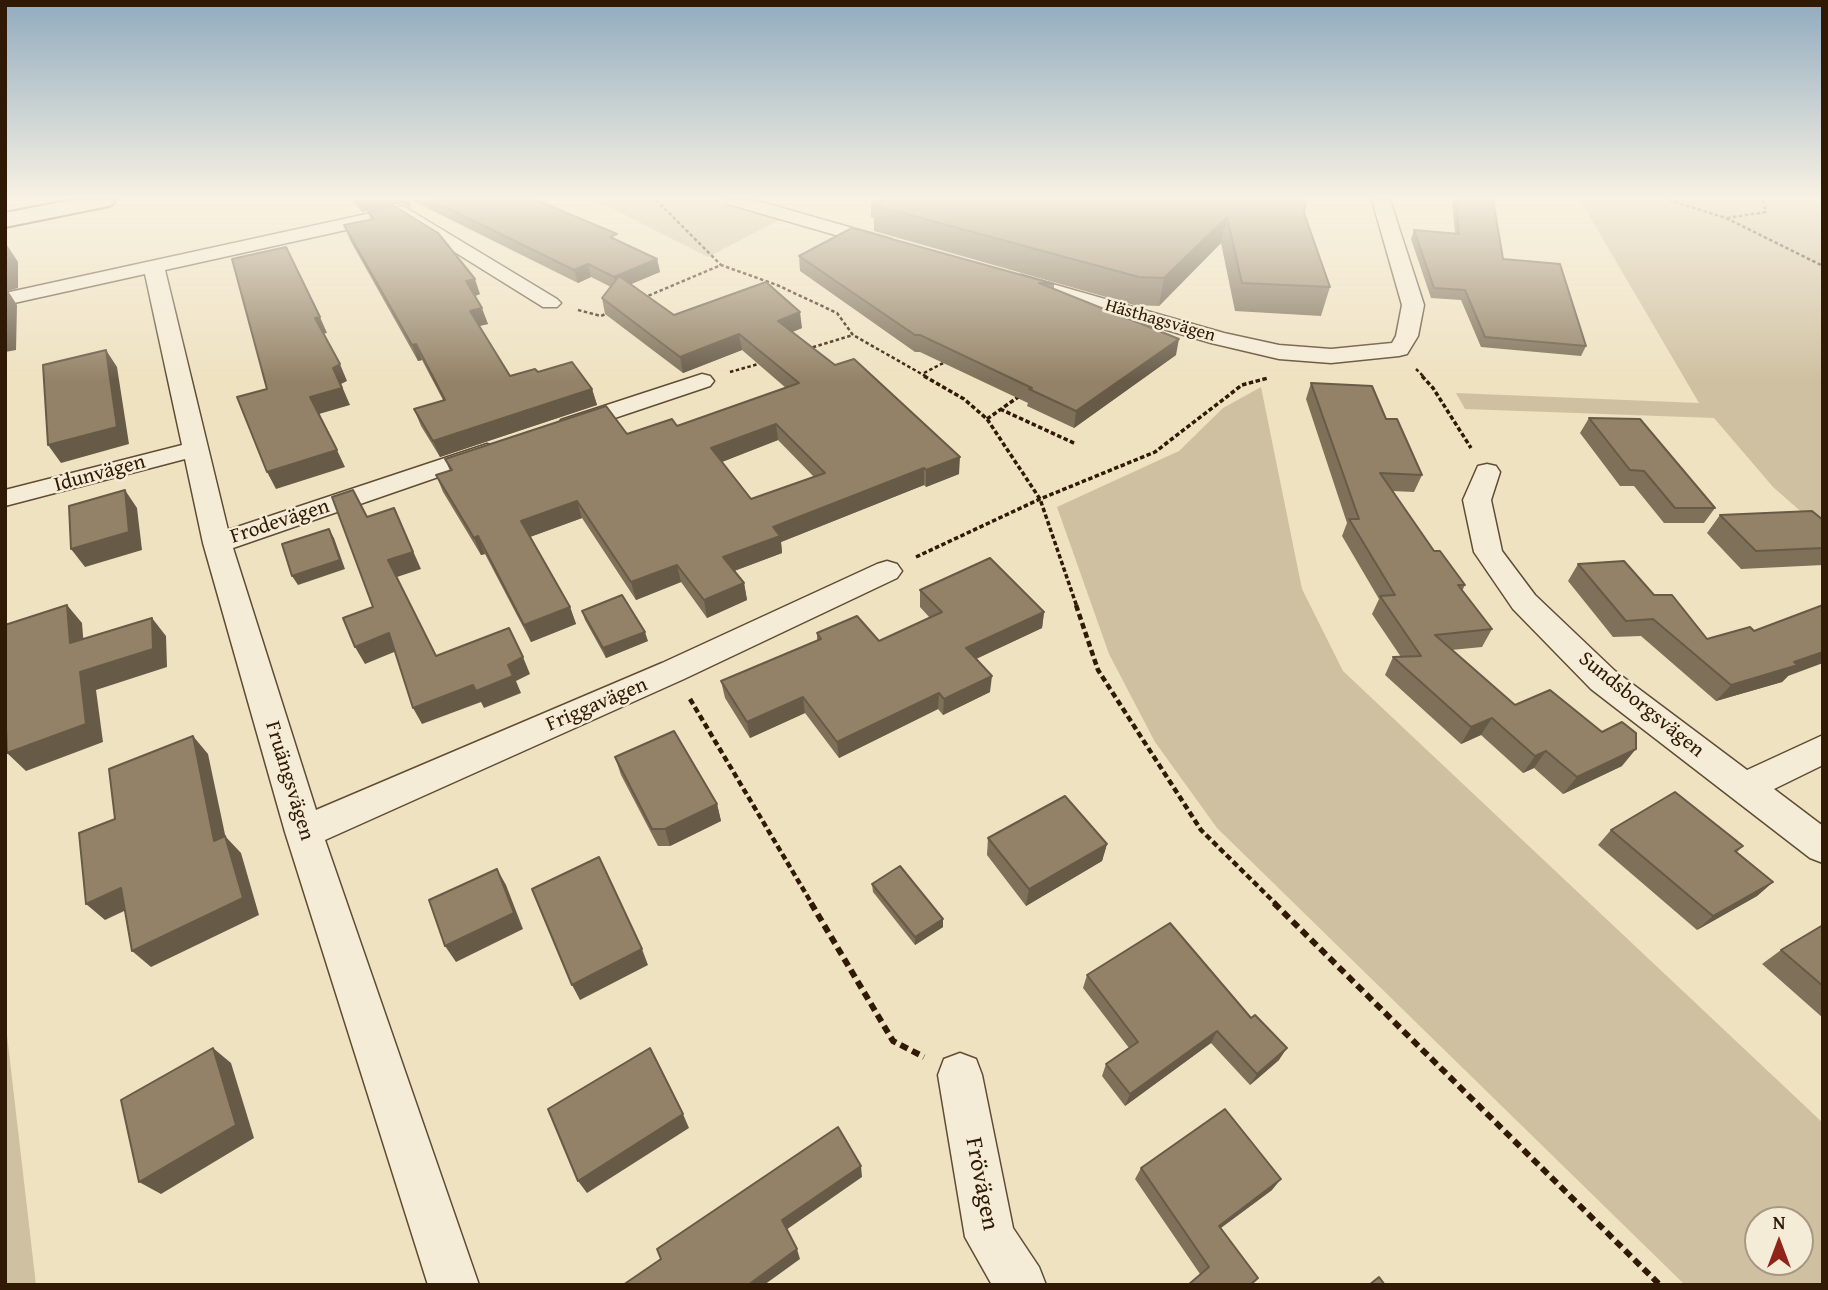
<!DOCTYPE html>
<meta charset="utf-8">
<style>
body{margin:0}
#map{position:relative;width:1828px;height:1290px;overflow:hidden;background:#efe2c1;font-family:"Gentium Book Plus",serif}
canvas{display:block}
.frame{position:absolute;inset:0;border:7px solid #301a05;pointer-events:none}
.north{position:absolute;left:1744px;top:1206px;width:70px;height:70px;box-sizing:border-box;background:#f5ecd7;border:2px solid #a69883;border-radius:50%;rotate:0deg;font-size:19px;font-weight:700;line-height:28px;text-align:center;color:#301a05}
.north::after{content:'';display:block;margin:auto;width:24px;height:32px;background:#8f2418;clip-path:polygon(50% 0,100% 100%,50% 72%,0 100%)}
</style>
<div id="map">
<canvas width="1828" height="1290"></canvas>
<div class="frame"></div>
<div class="north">N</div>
</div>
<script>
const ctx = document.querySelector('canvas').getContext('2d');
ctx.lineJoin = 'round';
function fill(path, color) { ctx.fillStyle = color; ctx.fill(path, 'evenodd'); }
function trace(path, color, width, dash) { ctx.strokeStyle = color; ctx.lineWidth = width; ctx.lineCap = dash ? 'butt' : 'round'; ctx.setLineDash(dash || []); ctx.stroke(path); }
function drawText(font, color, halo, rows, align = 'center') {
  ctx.font = font + ' "Gentium Book Plus",serif'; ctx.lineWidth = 5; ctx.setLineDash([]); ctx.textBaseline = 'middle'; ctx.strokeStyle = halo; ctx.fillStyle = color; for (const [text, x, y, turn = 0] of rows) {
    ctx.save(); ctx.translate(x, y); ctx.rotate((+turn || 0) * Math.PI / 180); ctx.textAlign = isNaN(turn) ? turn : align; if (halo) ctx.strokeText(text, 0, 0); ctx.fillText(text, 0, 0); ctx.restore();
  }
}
fill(new Path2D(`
 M595 200H712L781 219 708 257Z
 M1580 200H1823V531L1773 487 1714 418 1465 409 1456 393 1699 403Z
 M1261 387 1302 589 1343 671 1823 1123V1285H1685L1217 828 1155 742 1109 654 1057 507 1179 451 1223 408ZM1800 1220V1262H1758V1220Z
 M5 1018 36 1285H5Z`), '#cfc0a1');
const street = new Path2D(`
 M725 200H754L891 239 894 243 891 247H877L728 204Z
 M1372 200H1390L1424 305 1418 336 1407 354 1399 356 1331 363 1279 359 1211 343 1014 285 1011 281 1014 277 1021 275 1224 333 1279 345 1331 349 1392 343 1396 336 1402 305Z
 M403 206 557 299 561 303 557 307H543L400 218 165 270 228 530 478 447 487 444 496 447 500 452 496 457 233 548 316 810 662 663 877 564 887 561 897 564 902 571 897 578 684 679 325 840 479 1285H428L285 832 203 543 185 459 5 506V490L182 445 145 274 5 305V293Z
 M702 374 710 376 714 381 710 386 579 430 570 432 561 430 558 425 561 420Z
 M1487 464 1496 466 1500 472 1491 500 1502 551 1535 595 1615 671 1747 770 1823 735V765L1774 789 1823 826V863L1810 858 1591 689 1513 609 1474 552 1463 500 1478 466Z
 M960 1053 976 1059 982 1075 1013 1228 1039 1267 1046 1285H992L965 1237 938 1075 944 1059Z`);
const secondary = new Path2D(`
 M71 200H115L112 205 104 207 5 227V213Z`);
trace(street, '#604c34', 3);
trace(secondary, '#301a05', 4);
trace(new Path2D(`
 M656 200 721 265
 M1669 200 1726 218 1823 266
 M1727 218 1766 212 1763 200
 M643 298 721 265 777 285 837 313 853 335 927 377
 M578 310 601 316 610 312
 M807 349 853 335
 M1416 369 1424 377
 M730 372 762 363
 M924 373 947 361`), '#301a05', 2.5, [3.5, 2.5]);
trace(new Path2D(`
 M924 376 964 399 987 419 1040 499 1077 607
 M1422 376 1433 388 1471 448
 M1000 409 1076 444
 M987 419 1021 395
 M916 557 1040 499 1155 452 1242 385 1268 378`), '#301a05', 3.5, [4.5, 2.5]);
trace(new Path2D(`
 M1076 605 1098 670 1201 830 1276 904
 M690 699 812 904`), '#301a05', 4.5, [6, 3.5]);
trace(new Path2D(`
 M811 903 893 1041 924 1057
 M1274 903 1660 1285`), '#301a05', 6, [8, 5]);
fill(street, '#f5ecd7');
fill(secondary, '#f5ecd7');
fill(new Path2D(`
 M352 200H409L411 208 402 203 362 212Z
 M411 200H536L657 259 660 272 631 284 674 315 802 328 792 332 959 474 926 487 924 485 781 542 782 553 734 571 744 583 747 600 707 618 681 582 636 600 582 518 530 537 570 607 576 624 531 642 485 554 481 555 443 492 436 475 450 471 445 459 627 434 677 426 786 388 742 350 683 373 605 314 602 298 611 287 591 277 578 283ZM778 440 814 477 751 499 722 462Z
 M871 200H1306L1304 213 1330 287 1321 316 1235 311 1221 243 1159 306 1134 305 874 231V218L871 217Z
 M1452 200H1493L1503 259 1586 346 1581 356 1481 347 1461 300 1431 298 1411 239 1414 230 1455 233Z
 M368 212 480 294 475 296 488 324 479 326 510 376 538 372 592 389 597 405 440 457 421 426 414 409 443 400 422 360 418 361 350 240 344 225 371 219Z
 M799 256 1054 284V289L1176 355 1074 428 1027 406 1028 403 920 352H915L800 271Z
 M1311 383 1386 419 1422 475 1414 492 1392 491 1434 551 1465 585 1462 591 1492 629 1482 647 1451 650 1515 705 1622 766 1563 794 1534 768 1523 773 1481 735 1461 744 1385 675 1393 657H1401L1372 614 1379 599 1342 536 1347 523 1306 399Z
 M1589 418 1715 508 1704 523H1664L1634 486H1620L1580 433Z
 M1720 515 1823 520V565L1741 569 1707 533Z
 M1578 564 1654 595 1707 639 1788 676 1782 682 1716 701 1641 636 1613 637 1568 581Z
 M920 590 1044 612 1042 628 976 659 990 692 943 715 938 709 839 758 805 713 750 738 725 698 721 681 817 640V633L879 641 930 618 920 607Z
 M582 611 648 641 606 658 585 620Z
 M615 757 717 804 721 821 670 846H658L621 775Z
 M1611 830 1743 846 1737 852 1773 882 1757 896 1697 930 1598 845Z
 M988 838 1107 844 1102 861 1026 906 987 855Z
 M872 884 943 919V927L915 945 873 892Z
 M1170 923 1279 1060 1250 1085 1211 1043 1125 1106 1102 1076 1106 1064 1129 1048 1083 988 1087 975Z
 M1823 925V1018L1762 964 1781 950Z
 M1141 1168 1272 1190 1221 1228 1251 1285 1200 1274 1135 1179Z`), '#7e7059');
fill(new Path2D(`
 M357 200H401L402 203 362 212Z
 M1227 217 1221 243 1159 306 1164 278Z
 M5 242 18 262V288L8 291 17 305 16 350 5 352Z
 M657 259 660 272 617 290 614 277Z
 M588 264 591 277 578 283 574 270Z
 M475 279 480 294 472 297 466 281Z
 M482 308 488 324 475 327 470 311Z
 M800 312 802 328 780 337 778 321Z
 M320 317 327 333 322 334 315 318Z
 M739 334 742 350 683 373 680 357Z
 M1179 339 1176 355 1074 428 1076 411Z
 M416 344 422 360 418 361 412 345Z
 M106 350 117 367 129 444 61 463 48 445Z
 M340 364 347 381 341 384 350 405 319 414 310 397 333 368Z
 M592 389 597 405 440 457 433 441Z
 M776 424 778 440 714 465 711 448Z
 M337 450 345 467 276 489 267 472Z
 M960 457 959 474 926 487V470Z
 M924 468V485L781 542 782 553 726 574 723 557 773 527Z
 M125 490 137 508 142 550 85 567 71 549Z
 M577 501 582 518 527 538 521 521Z
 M394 508 421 569 397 577 388 560Z
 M329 529 334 538 345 569 298 585 292 576Z
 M478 536 485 554 481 555 474 538Z
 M677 565 681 582 636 600 631 582Z
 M744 583 747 600 707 618 704 600Z
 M67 605 82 623 85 661 70 643Z
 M570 607 576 624 531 642 524 625Z
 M1044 612 1042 628 965 664 966 648Z
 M152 618 166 636 167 667 96 690 103 742 26 771 7 753 80 672Z
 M645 632 648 641 606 658 603 648Z
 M389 633 399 650 365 664 355 647Z
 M1823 652V663L1788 676 1782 682 1716 701 1731 685Z
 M523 657 530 674 516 681 521 693 484 708 481 702 422 724 413 708Z
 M992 676 990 692 943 715 944 699Z
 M939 693 938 709 839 758 837 742Z
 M803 697 805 713 750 738 747 722Z
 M1492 718 1481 735 1461 744 1471 727Z
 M193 736 208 754 230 858 214 841Z
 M1636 749 1622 766 1563 794 1577 777Z
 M1546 751 1534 768 1523 773 1535 756Z
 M717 804 721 821 670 846 665 829Z
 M225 836 241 853 259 915 151 967 132 951Z
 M1107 844 1102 861 1026 906 1029 889Z
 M497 869 506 885 523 929 456 962 445 946Z
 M1773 882 1757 896 1697 930 1713 916Z
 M121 888 139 904 105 920 86 904Z
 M943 919V927L915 945V937Z
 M642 949 648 965 580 1000 572 985Z
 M1217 1031 1211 1043 1125 1106 1130 1094Z
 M213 1048 231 1063 254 1138 161 1194 139 1182Z
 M1287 1048 1279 1060 1250 1085 1257 1074Z
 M683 1114 689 1128 587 1193 578 1181Z
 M861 1166 862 1177 786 1230 782 1220Z
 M1281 1179 1272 1190 1211 1235 1219 1226Z
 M797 1249 800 1259 764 1285H748Z`), '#675b48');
const building = new Path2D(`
 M431 200H536L617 234 610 237 657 259 614 277 588 264 574 270Z
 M883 200H1306L1304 213 1330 287 1242 283 1227 217 1164 278 1139 277 873 205Z
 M1456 200H1493L1503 259 1560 264 1586 346 1485 337 1465 290 1434 288 1414 230 1459 234Z
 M394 206 438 233 475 279 466 281 482 308 470 311 510 376 535 369 538 372 572 362 592 389 433 441 414 409 445 400 416 344 412 345 344 225 374 219 368 212Z
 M852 228 1054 284 1039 283 1179 339 1076 411 1029 389 1032 388 920 335H915L799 256Z
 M286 247 320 317 315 318 340 364 333 368 342 388 310 397 337 450 267 472 237 397 267 389 232 259Z
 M619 276 674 315 766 282 800 312 778 321 835 365 854 359 960 457 926 470 924 468 773 527 780 536 723 557 744 583 704 600 677 565 631 582 577 501 521 521 570 607 524 625 478 536 474 538 436 475 452 470 445 459 606 406 627 434 672 419 677 426 799 383 739 334 680 357 602 298ZM776 424 825 473 751 499 711 448Z
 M106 350 117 427 48 445 43 365Z
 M1311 383 1372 386 1386 419H1397L1422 475 1380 473 1434 551H1440L1465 585H1458L1492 629 1435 635 1515 705 1550 690 1602 732 1622 722 1636 733V749L1577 777 1546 751 1535 756 1492 718 1471 727 1393 657 1421 656 1380 596 1395 595 1349 519H1359Z
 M1589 418 1640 419 1715 508H1675L1644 471 1630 470Z
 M125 490 129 532 71 549 69 506Z
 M353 490 367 517 394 508 413 552 388 560 436 656 509 628 523 657 508 665 513 676 476 691 473 685 413 708 389 633 355 647 343 618 373 607 332 497Z
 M1812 511 1823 520V548L1756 551 1720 515Z
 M329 529 340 560 292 576 282 544Z
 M990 558 1044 612 966 648 992 676 944 699 939 693 837 742 803 697 747 722 721 681 821 639 817 633 857 616 879 641 942 612 920 590Z
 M1624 561 1654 595H1672L1707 639 1750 627 1754 631 1823 605V652L1794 662 1798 665 1731 685 1653 619 1626 621 1578 564Z
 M622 595 645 632 603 648 582 611Z
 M67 605 70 643 152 618 153 649 80 672 86 724 7 753 5 701V625Z
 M674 731 717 804 665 829H652L615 757Z
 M193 736 214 841 225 836 243 898 132 951 121 888 86 904 79 833 115 819 109 769Z
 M1675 792 1743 846 1735 851 1773 882 1713 916 1611 830Z
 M1065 796 1107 844 1029 889 988 838Z
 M599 857 642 949 572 985 532 889Z
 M900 866 943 919 915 937 872 884Z
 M497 869 514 913 445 946 429 900Z
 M1170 923 1251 1018 1255 1015 1287 1048 1257 1074 1217 1031 1130 1094 1106 1064 1138 1042 1087 975Z
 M1823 925V986L1781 950Z
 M213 1048 236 1125 139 1182 121 1100Z
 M650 1048 683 1114 578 1181 548 1109Z
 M1225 1109 1281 1179 1219 1226 1258 1278 1250 1285H1188L1209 1267 1141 1168Z
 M838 1127 861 1166 782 1220 797 1249 748 1285H623L661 1259 657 1249Z
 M1379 1277 1385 1285H1369Z`);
fill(building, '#938267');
trace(building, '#675b48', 2);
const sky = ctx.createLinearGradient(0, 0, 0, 381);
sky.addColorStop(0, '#91abbf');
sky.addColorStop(0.52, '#f8f2e3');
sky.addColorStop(1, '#f8f2e300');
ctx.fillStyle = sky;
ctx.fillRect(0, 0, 1828, 381);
drawText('18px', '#301a05', '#f5ecd7', [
 ["Hästhagsvägen",1160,321,16]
]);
drawText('21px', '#301a05', '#f5ecd7', [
 ["Idunvägen",100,474,-15],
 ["Frodevägen",280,522,-18],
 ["Friggavägen",597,705,-23],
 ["Sundsborgsvägen",1641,705,39],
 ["Fruängsvägen",289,781,73]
]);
drawText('24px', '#301a05', '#f5ecd7', [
 ["Frövägen",981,1184,79]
]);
</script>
